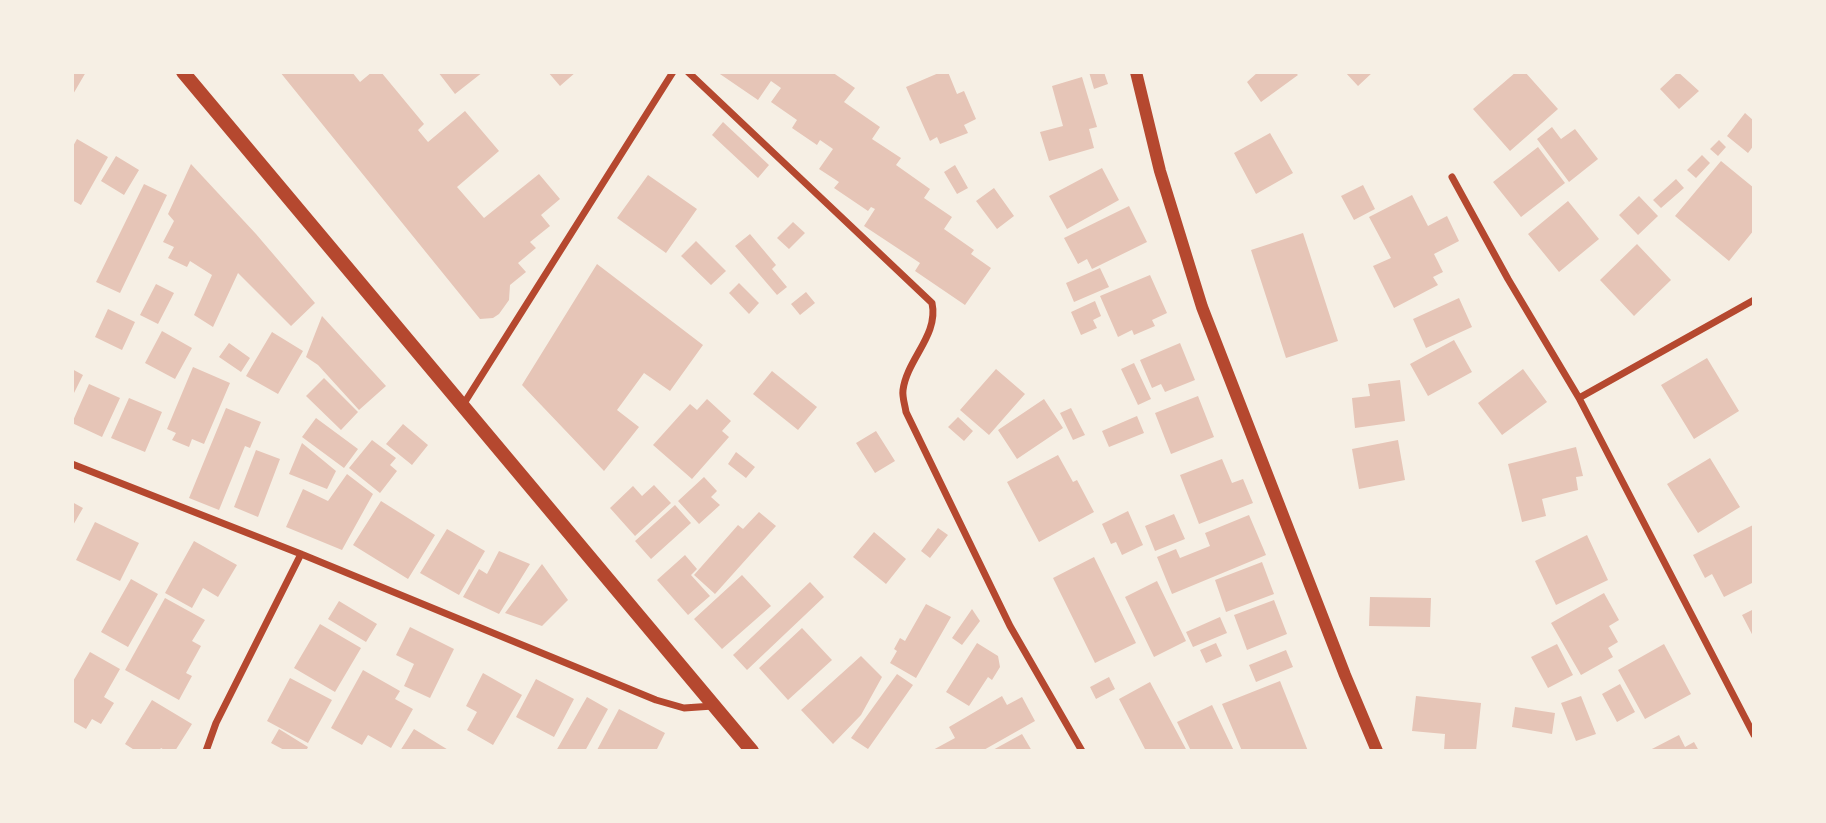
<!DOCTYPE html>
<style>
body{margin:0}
#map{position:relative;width:1826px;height:823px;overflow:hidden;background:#f6efe4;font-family:Raleway,sans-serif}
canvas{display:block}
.frame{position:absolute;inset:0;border:74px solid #f6efe4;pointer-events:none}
</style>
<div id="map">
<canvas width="1826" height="823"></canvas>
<div class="frame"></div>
</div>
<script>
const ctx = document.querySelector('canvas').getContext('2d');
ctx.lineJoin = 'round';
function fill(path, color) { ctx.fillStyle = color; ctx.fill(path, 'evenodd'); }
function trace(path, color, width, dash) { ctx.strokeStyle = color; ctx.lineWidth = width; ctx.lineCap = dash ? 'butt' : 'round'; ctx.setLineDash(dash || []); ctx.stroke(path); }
fill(new Path2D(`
 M72 72H86L72 96Z
 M280 72H352L360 82 372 72H381L424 124 418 130 428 142 465 111 499 151 457 187 484 218 539 174 560 199 541 215 550 226 530 242 536 248 518 263 526 272 510 285 509 300 499 314 493 318 480 319Z
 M438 72H483L455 94Z
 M548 72H576L560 86Z
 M717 72H832L855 88 844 102 880 127 872 139 901 158 896 165 930 189 924 198 952 217 944 229 974 250 971 254 991 268 965 305 915 271 920 263 864 226 875 209 871 207 868 211 834 188 839 182 819 169 833 149 820 140 817 145 792 128 797 120 771 102 781 88 771 81 758 100Z
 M941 72H948L957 94 964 91 976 119 964 125 968 133 940 144 937 137 930 141 906 87Z
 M1089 72H1104L1108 84 1094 89Z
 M1258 72H1295L1298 75 1261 102 1247 82Z
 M1345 72H1373L1358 86Z
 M1516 72H1525L1558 109 1510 151 1473 109Z
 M1678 72 1699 91 1679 109 1660 89Z
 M1082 77 1097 127 1089 129 1094 148 1049 161 1040 132 1063 126 1052 86Z
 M1745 113 1754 121V145L1748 153 1727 136Z
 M723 122 769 165 758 178 712 135Z
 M1552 127 1561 139 1575 129 1598 159 1569 182 1537 139Z
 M1270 133 1293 173 1256 194 1234 153Z
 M77 139 108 157 81 205 72 200V148Z
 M1719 140 1726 147 1718 156 1710 149Z
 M1538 147 1565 183 1521 217 1493 182Z
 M1702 155 1710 163 1696 178 1687 170Z
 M116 156 139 170 124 195 101 181Z
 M1721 161 1754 188V230L1729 261 1675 216Z
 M191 164 256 234 315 303 291 326 238 273 213 327 194 315 212 275 190 261 187 267 168 258 174 247 163 242 174 221 168 214Z
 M955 165 968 188 957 194 944 172Z
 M1102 168 1119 200 1067 229 1049 196Z
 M648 175 697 209 666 253 617 218Z
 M1676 179 1684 188 1661 208 1653 200Z
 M144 184 167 195 120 293 96 282Z
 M1363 185 1375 209 1354 220 1341 196Z
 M994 188 1014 216 997 229 976 201Z
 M1412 195 1428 226 1447 216 1459 241 1434 254 1443 272 1433 277 1438 285 1394 308 1373 266 1391 258 1369 217Z
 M1639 196 1658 216 1638 235 1619 215Z
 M1568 201 1599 239 1559 272 1528 234Z
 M1129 206 1147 242 1092 269 1087 259 1078 264 1064 238Z
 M793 222 805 233 789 249 777 238Z
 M1303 233 1338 341 1286 358 1251 250Z
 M750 234 776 265 772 269 787 287 777 295 735 246Z
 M696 241 726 271 711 285 681 256Z
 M1637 244 1671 280 1634 316 1600 280Z
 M597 264 703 345 670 391 644 373 617 410 639 427 604 471 522 385Z
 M1100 268 1109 287 1074 302 1066 283Z
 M1150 275 1167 313 1152 320 1155 326 1134 335 1132 330 1118 337 1100 296Z
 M739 283 759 303 749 314 729 293Z
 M156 284 174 293 158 324 140 315Z
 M806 292 815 303 800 315 791 304Z
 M1459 298 1472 327 1426 348 1413 319Z
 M1095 301 1101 316 1093 320 1097 328 1081 335 1071 312Z
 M108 309 135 322 122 350 95 337Z
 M322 316 386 386 359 410 318 365 306 357Z
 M162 331 192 348 175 379 145 363Z
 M272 332 303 351 278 394 246 376Z
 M1454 340 1472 372 1428 396 1410 364Z
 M229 343 250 358 241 372 219 357Z
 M1180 343 1195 380 1165 392 1161 384 1152 388 1140 360Z
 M1707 358 1739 411 1694 439 1661 385Z
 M1134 363 1151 399 1138 405 1121 369Z
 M193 367 230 383 204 444 192 439 189 447 172 440 176 433 167 429Z
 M72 369 83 375 72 397Z
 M996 369 1025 394 989 435 960 410Z
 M1523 369 1547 402 1502 435 1478 403Z
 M772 371 817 407 798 430 753 394Z
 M324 378 358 412 341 430 306 396Z
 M1400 380 1405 421 1355 428 1352 398 1370 396 1368 384Z
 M89 384 120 398 102 437 72 423Z
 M1198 396 1214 437 1171 454 1155 413Z
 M129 398 162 412 145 452 111 438Z
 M707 399 731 421 722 431 729 437 692 479 653 445 690 404 697 410Z
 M1044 399 1063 428 1017 459 998 430Z
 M226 408 261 422 250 448 245 446 219 510 189 498Z
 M1071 408 1085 435 1073 440 1060 413Z
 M1137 416 1144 433 1109 447 1102 431Z
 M958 417 973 431 964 441 948 427Z
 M316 418 358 449 344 468 302 437Z
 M403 424 428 445 412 465 386 444Z
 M876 431 895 461 875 473 856 443Z
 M372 440 396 458 390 465 397 471 380 493 349 468Z
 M1398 440 1405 480 1359 489 1352 449Z
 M302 443 336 471 327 489 289 474Z
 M1576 447 1583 476 1576 477 1578 490 1542 499 1546 516 1522 522 1508 464Z
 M256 450 280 459 258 517 234 507Z
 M736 452 755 467 746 478 728 464Z
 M1058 455 1073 482 1077 480 1094 512 1039 542 1007 482Z
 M1710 458 1740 507 1698 533 1667 484Z
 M1222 459 1232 483 1243 479 1253 503 1199 524 1180 475Z
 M347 474 373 494 342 550 286 527 303 489 328 501Z
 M704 477 717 491 711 497 720 505 699 524 678 501Z
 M654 485 671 503 635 536 610 508 633 486 642 496Z
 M381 501 435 535 408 579 353 545Z
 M72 502 83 508 72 527Z
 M675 505 691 523 651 559 635 541Z
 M1128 511 1143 545 1122 555 1116 542 1111 544 1102 524Z
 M759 512 776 526 715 594 694 575 738 525 743 529Z
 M1174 514 1185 539 1155 551 1145 526Z
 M1249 515 1266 555 1172 594 1157 557 1176 549 1180 558 1210 546 1205 533Z
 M95 522 139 543 120 581 76 560Z
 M1753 525 1754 582 1724 597 1712 574 1705 578 1693 555Z
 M938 528 948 535 930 558 921 551Z
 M447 529 485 551 459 595 420 573Z
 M874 532 906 559 886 584 853 557Z
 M1587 535 1608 580 1556 605 1535 561Z
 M194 541 237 565 218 597 203 588 192 608 165 593Z
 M499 551 530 564 499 614 463 597 479 569 487 574Z
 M685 555 697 569 691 575 710 596 688 615 657 580Z
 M1094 557 1136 643 1095 663 1053 578Z
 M1262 562 1274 594 1226 612 1215 580Z
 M542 564 568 600 542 626 505 613Z
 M742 575 771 606 722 649 694 619Z
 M131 579 158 594 128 647 101 632Z
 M1157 581 1186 641 1154 657 1125 597Z
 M810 582 824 597 747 670 733 655Z
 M1604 593 1619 620 1609 626 1618 642 1608 648 1613 657 1581 675 1551 623Z
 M1370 597 1431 598 1430 627 1369 626Z
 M165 598 205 620 192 641 201 646 186 673 192 676 179 700 125 670Z
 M1274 600 1287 634 1247 650 1234 615Z
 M339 601 377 624 366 642 328 619Z
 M926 604 951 617 916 678 890 663 897 651 894 649 900 638 905 641Z
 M972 609 980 621 962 645 952 638Z
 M1754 609V638L1742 615Z
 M1220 617 1227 633 1193 647 1186 632Z
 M320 624 361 648 335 692 294 668Z
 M410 627 454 649 430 698 404 686 414 664 396 655Z
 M802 628 832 660 788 700 759 668Z
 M977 643 998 656 1000 667 992 680 988 677 969 706 946 692Z
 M1216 643 1222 656 1206 663 1200 650Z
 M1557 644 1573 675 1548 688 1531 657Z
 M1664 644 1691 694 1645 719 1618 670Z
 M1286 650 1293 667 1256 682 1249 665Z
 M90 652 120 669 104 697 114 703 101 724 92 719 86 729 72 721V683Z
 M861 656 882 677 861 715 833 744 801 710Z
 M363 670 400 691 395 699 413 709 391 748 368 735 362 745 331 728Z
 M483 673 522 695 493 745 467 730 477 712 466 706Z
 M897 674 913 685 868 749 851 738Z
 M1109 677 1115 689 1096 699 1090 687Z
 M290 678 332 700 308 743 267 721Z
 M536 679 574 699 554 737 516 717Z
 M1280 681 1308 751H1242L1222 704Z
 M1150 682 1187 751H1146L1119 699Z
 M1620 684 1635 712 1617 722 1602 694Z
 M1002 696 1007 705 1022 697 1035 721 982 751H931L955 738 949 727Z
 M1416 696 1481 703 1476 751 1444 750 1445 734 1412 731Z
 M1581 696 1596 734 1576 741 1561 703Z
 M587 697 608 709 585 751H556Z
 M152 700 192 724 175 751H166L161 748 159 751H136L125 744Z
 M1212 705 1234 751H1191L1177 722Z
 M1515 707 1555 713 1552 734 1512 727Z
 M619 709 665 733 656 751 597 750Z
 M279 729 308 747 306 751H286L271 743Z
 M414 729 450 751H400Z
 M1022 734 1032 751H991Z
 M1679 735 1685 747 1694 742 1699 751H1648Z`), '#e6c5b7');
trace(new Path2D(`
 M688 72 932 303C939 335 907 359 903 390 902 397 905 405 906 412L1010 626 1082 751
 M1452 177 1508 279 1579 398 1754 735
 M1579 398 1754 300
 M463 405 673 72
 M72 464 301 554 656 700 684 708 713 706
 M206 751 216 723 301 554`), '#b5482f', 7);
trace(new Path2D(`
 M1136 72 1160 171 1202 307 1345 675 1377 751`), '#b5482f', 12);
trace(new Path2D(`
 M183 72 752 751`), '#b5482f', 14);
</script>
